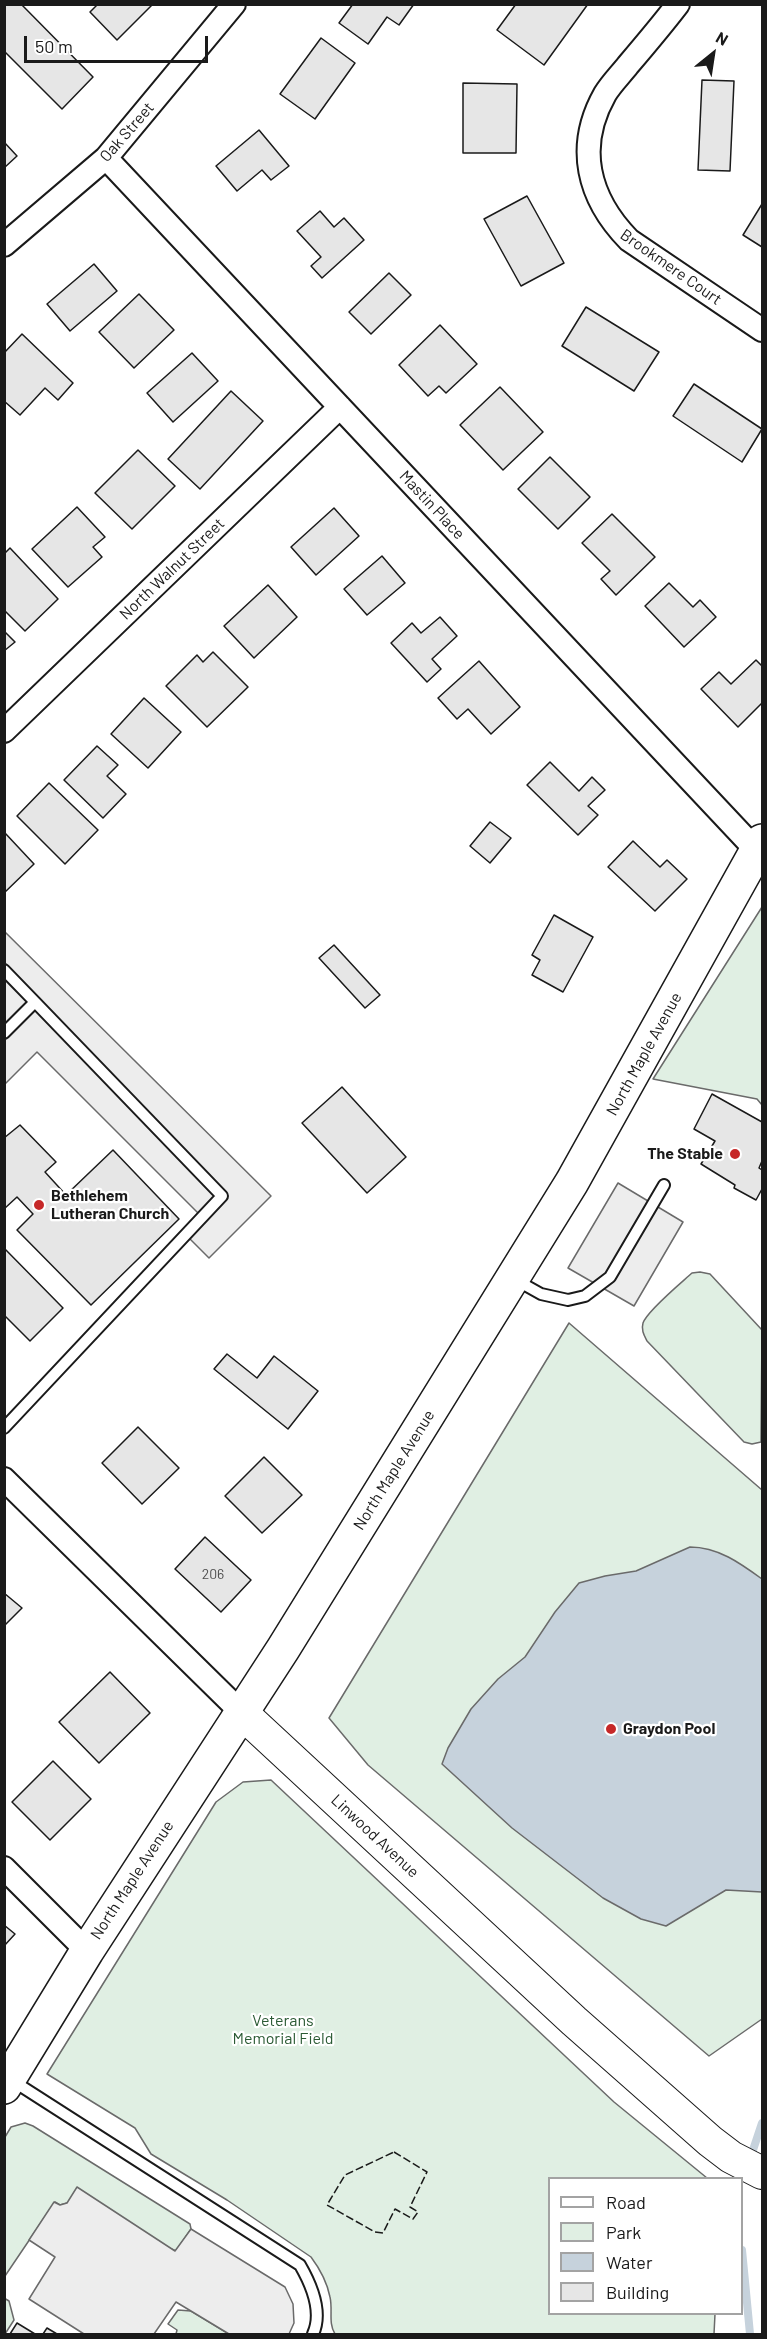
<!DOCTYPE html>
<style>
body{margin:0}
#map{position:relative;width:767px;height:2339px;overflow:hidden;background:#fff;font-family:Barlow,sans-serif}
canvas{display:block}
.frame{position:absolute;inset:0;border:6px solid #1a1a1a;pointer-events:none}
.legend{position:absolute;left:548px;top:2177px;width:195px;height:138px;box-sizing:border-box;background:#fff;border:2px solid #a3a3a3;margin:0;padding:8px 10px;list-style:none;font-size:18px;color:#1a1a1a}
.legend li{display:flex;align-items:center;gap:12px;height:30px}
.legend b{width:30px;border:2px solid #a3a3a3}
.north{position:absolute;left:683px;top:24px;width:60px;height:60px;-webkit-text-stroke:4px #fff;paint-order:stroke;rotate:30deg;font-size:16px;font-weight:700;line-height:24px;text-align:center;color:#1a1a1a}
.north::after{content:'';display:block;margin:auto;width:21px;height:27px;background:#1a1a1a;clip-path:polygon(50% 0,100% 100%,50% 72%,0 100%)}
.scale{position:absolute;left:24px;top:36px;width:184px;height:27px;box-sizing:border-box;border:3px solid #1a1a1a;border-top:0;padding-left:8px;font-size:18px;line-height:21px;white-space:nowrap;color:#1a1a1a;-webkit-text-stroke:4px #fff;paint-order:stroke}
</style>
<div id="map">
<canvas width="767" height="2339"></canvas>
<div class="frame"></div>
<ul class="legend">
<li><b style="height:8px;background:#fff"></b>Road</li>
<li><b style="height:16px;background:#e0efe3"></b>Park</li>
<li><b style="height:16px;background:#c6d2dc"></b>Water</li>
<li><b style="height:16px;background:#e6e6e6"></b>Building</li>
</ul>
<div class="north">N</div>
<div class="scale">50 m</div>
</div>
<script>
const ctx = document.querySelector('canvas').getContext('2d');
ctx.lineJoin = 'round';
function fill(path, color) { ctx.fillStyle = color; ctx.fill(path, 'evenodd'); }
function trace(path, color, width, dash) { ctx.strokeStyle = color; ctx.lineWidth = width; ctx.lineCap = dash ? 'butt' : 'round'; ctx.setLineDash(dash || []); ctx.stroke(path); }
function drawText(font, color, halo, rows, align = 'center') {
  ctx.font = font + ' Barlow,sans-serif'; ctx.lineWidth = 4.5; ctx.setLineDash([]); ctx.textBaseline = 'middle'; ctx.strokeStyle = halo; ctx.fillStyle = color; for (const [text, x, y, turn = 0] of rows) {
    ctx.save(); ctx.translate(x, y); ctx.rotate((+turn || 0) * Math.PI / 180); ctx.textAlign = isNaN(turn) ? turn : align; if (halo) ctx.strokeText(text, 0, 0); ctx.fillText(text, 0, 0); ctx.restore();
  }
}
const green = new Path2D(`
 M762 907V1105L757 1099 653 1079Z
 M700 1272 710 1274 762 1330 761 1442 752 1444 744 1442 647 1341C644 1335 641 1330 643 1323 647 1311 681 1283 692 1273Z
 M569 1323 762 1490V2019L709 2056 368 1765 329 1718Z
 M271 1780 614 2102 707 2178H550V2314H715L714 2334H335C328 2323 333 2310 330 2297 327 2282 320 2269 311 2257L227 2200 151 2154 135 2128 47 2074 216 1802 243 1782Z
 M25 2123 33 2126 190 2224 191 2229 176 2251 67 2203 60 2205 55 2202 5 2276V2137L11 2127Z
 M4 2298 9 2301 14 2320 5 2334Z
 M178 2310 191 2311 229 2334H176L177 2330 168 2324Z`);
fill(green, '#e0efe3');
trace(green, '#6a6a6a', 1.5);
const parking = new Path2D(`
 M4 931 271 1196 209 1258 183 1232 200 1215 37 1052 5 1084Z
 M618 1183 683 1222 634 1306 568 1268Z
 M77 2187 175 2251 191 2229 285 2287 293 2304 294 2323 289 2334H229L176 2302 154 2334H84L29 2299 55 2257 29 2240 54 2202 60 2205 67 2203Z`);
fill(parking, '#ededed');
trace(parking, '#6a6a6a', 1.5);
const water = new Path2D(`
 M690 1547C718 1547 740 1563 762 1579V1892L726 1890 666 1926 641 1919 603 1898 512 1828 442 1764 448 1748 471 1709 498 1679 525 1657 555 1612 579 1583 605 1576 636 1571Z`);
fill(water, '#c6d2dc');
trace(water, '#6a6a6a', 1.5);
trace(new Path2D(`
 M750 2159 762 2123
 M742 2250 750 2334`), '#c6d2dc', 8);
const building = new Path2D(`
 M4 4H21L93 77 62 109 4 51Z
 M98 4H153L117 40 90 12Z
 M353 4H414L399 25 387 17 368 44 339 23Z
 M516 4H588L544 65 497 30Z
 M321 38 355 63 315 119 280 94Z
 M702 80 734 81 730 171 698 170Z
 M463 83 517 84 516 153H463Z
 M259 130 289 166 271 180 262 170 237 191 216 166Z
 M4 142 17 156 4 168Z
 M527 196 564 263 521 286 484 219Z
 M762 204V247L743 235Z
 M320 211 334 227 344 218 364 240 322 278 311 266 321 257 297 231Z
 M94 264 117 291 70 331 47 304Z
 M389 273 411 295 371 334 349 312Z
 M139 294 174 330 134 368 99 332Z
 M586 307 659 352 634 391 562 346Z
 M440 325 477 364 446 393 439 386 428 396 399 365Z
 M22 334 73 383 58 400 45 388 20 415 4 401V353Z
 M192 353 218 381 173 422 147 393Z
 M694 384 762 429 742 462 673 416Z
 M500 387 543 432 503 470 460 425Z
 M231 391 263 421 200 489 168 459Z
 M138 450 175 486 132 529 95 493Z
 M550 457 590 497 558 529 518 489Z
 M77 507 105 537 93 547 102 557 68 587 32 549Z
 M334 508 359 536 316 575 291 547Z
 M612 514 655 557 616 595 601 579 610 571 582 543Z
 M10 548 58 599 25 631 4 610V554Z
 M382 556 405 583 367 615 344 589Z
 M669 583 693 607 700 600 716 617 684 647 645 606Z
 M268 585 297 617 254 658 224 626Z
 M440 617 457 636 432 659 441 669 427 682 391 643 412 623 421 633Z
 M4 631 15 642 4 651Z
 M213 652 248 687 207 727 166 686 197 655 203 662Z
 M756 660 762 666V703L738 727 701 689 719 672 731 684Z
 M479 661 520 707 491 734 468 709 457 719 438 698Z
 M144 698 181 732 148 768 111 734Z
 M97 746 118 765 107 776 126 794 103 818 64 780Z
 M550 762 579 791 592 777 605 790 588 806 598 815 578 835 527 785Z
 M49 783 98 830 65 864 17 816Z
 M490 822 511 838 490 863 470 846Z
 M5 833 34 864 4 893V833Z
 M633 841 660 867 667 860 687 879 655 911 608 867Z
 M554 915 593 937 563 992 532 975 540 960 532 955Z
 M334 945 380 995 365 1008 319 958Z
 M342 1087 406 1157 367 1193 302 1123Z
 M712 1094 762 1122V1161L759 1168 762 1170V1189L756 1200 734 1188 735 1185 701 1164 715 1141 694 1129Z
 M20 1125 56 1162 45 1172 66 1195 113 1150 179 1219 91 1305 17 1230 33 1214 17 1197 4 1209V1138Z
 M4 1248 63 1308 30 1341 4 1315Z
 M227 1354 257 1378 274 1356 318 1391 288 1429 214 1369Z
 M138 1427 179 1468 142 1504 102 1463Z
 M264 1457 302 1495 262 1533 225 1496Z
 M205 1537 251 1580 221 1612 175 1569Z
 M4 1593 22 1608 4 1626Z
 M110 1672 150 1713 99 1763 59 1722Z
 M53 1761 91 1799 50 1840 12 1802Z
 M4 1925 15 1934 4 1946Z
 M17 2323 35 2334H10Z
 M47 2328 57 2334H43Z`);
fill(building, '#e6e6e6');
trace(building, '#1a1a1a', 1.5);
const lane = new Path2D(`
 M4 970 35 1002 4 1033
 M516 1280 541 1294 568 1300 585 1296 610 1277 664 1185
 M4 1428 222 1196 35 1002
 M13 2081 300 2265C311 2284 323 2312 313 2334`);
const street = new Path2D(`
 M678 4C662 25 645 45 628 65 621 74 611 84 605 94 575 147 588 198 629 240L762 330
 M106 158 757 851
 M4 245 106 158 234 4
 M4 731 340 407
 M4 1479 242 1713
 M4 1868 87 1951`);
const secondary = new Path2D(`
 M242 1713 574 2021 710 2141 731 2157 762 2173`);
const primary = new Path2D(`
 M4 2087 87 1951 283 1649 572 1182 762 841`);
trace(lane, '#1a1a1a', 14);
trace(street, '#1a1a1a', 26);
trace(secondary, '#1a1a1a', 34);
trace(primary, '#1a1a1a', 36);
trace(lane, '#fff', 10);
trace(street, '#fff', 22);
trace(secondary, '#fff', 32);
trace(primary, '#fff', 33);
trace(new Path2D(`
 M394 2152 427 2172 410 2207 418 2212 413 2219 395 2209 383 2233 375 2232 327 2205 345 2175Z`), '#1a1a1a', 1.5, [8, 3]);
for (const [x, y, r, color] of [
 [735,1154,6,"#c62828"],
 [39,1205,6,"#c62828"],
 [611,1729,6,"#c62828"]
]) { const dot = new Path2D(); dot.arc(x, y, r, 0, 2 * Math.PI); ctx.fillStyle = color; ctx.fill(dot); trace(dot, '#fff', 2); }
drawText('14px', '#4d4d4d', null, [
 ["206",213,1574]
]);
drawText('16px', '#1a1a1a', '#fff', [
 ["Oak Street",127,132,-49],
 ["Brookmere Court",671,267,35],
 ["Mastin Place",432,505,47],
 ["North Walnut Street",172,569,-44],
 ["North Maple Avenue",644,1054,-61],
 ["North Maple Avenue",394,1470,-58],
 ["Linwood Avenue",375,1836,43],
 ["North Maple Avenue",132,1880,-57]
]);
drawText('bold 16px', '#1a1a1a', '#fff', [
 ["The Stable",723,1154,"right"],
 ["Bethlehem",51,1196],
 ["Lutheran Church",51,1214],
 ["Graydon Pool",623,1729]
], 'left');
drawText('16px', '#2b5a34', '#fff', [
 ["Veterans",283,2021],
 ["Memorial Field",283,2039]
]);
</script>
